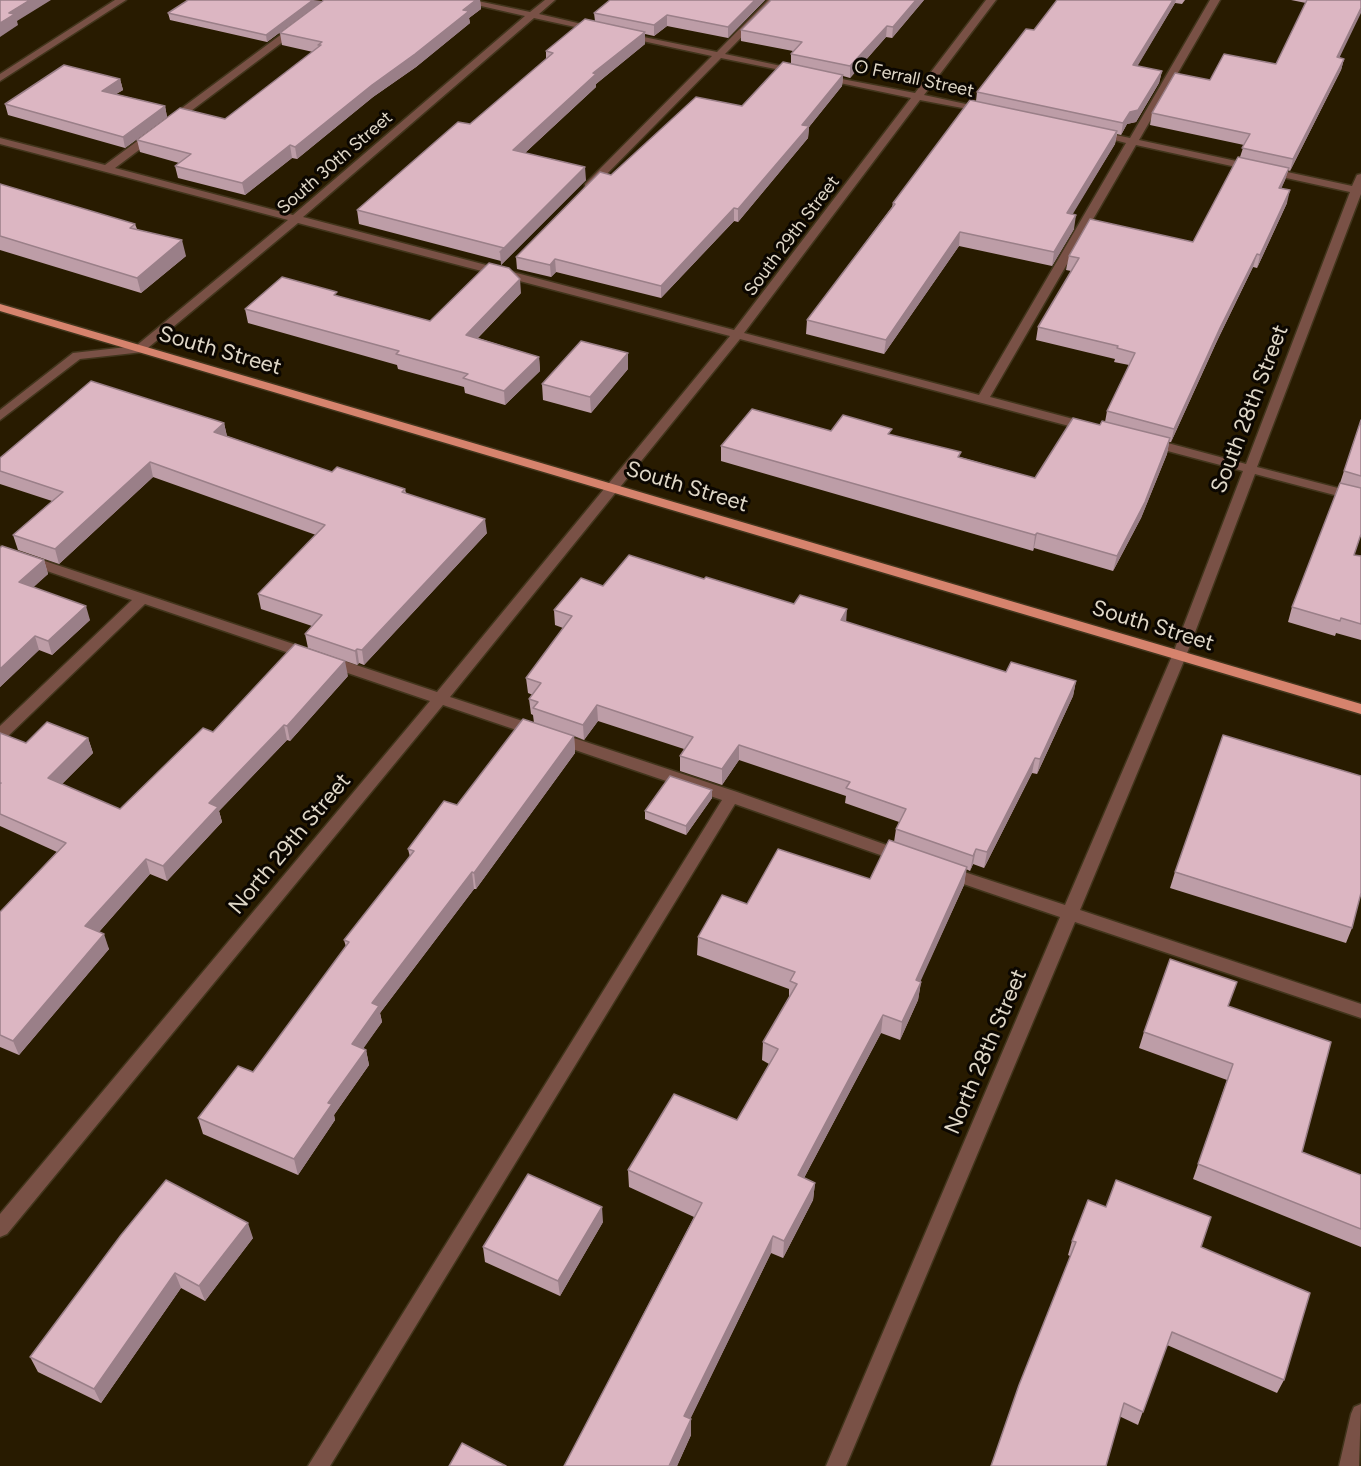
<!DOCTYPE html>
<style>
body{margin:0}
canvas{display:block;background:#281b00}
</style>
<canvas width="1361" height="1466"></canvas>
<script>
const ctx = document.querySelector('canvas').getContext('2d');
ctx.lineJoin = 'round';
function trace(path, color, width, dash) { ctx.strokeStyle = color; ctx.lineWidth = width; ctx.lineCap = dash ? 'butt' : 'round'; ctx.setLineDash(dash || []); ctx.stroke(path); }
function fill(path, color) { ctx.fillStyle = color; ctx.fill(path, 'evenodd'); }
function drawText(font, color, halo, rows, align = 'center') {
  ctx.font = font + ' Figtree,sans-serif'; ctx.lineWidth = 6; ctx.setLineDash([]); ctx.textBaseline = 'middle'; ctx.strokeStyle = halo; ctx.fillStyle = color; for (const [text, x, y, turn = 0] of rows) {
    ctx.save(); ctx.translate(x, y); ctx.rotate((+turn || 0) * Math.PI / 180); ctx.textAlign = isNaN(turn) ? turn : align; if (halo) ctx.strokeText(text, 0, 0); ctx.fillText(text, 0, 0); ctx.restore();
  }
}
const minor = new Path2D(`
 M115 0H126L0 81V74Z
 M455 0H473L530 12 545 0H555L539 14 603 29 598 32 534 18 303 217 734 330 911 98 821 79V75L915 93 986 0H996L924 95 989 109V113L920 100 744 333 979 395 1126 143 1092 134 1097 131 1130 138 1210 0H1220L1139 140 1352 186 1357 175 1361 174V194L1257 467 1361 494V502L1255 474 1186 656 1080 910 1361 1004V1018L1075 922 846 1466H826L1060 917 940 876 938 872 940 868 946 866 1065 905 1172 656 1243 471 1145 445 1143 442 1149 438 1246 464 1350 192 1136 145 990 397 1092 424 1094 427 1088 431 740 339 450 697 737 792 909 853 911 857 909 861 903 863 735 804 330 1466H308L722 800 443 705 7 1234 0 1237V1214L430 701 145 604 5 739 0 740V726L132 600 0 555V546L437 692 730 336 298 223 143 352 80 359 0 420V410L73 353 136 346 288 220 0 144V138L105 165 294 25H300V29L115 168 293 215 525 16Z
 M768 0H778L725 54 800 70V74L721 58 593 188H585V184L712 56 624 37V33L717 52Z
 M1361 1404 1359 1466H1339L1351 1414 1354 1407Z`);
const major = new Path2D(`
 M0 304 1361 704V714L0 311Z`);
trace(minor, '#42351c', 3);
trace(major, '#42351c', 3);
fill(minor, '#795146');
fill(major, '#d6836d');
fill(new Path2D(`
 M324 0H480L481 9 469 18 470 23 416 67 373 97 297 159 292 158 245 195 178 178 175 166 179 163 140 152 137 140 225 119 313 52 282 45 280 33Z
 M765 0 728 38 667 26 654 36 645 34V44L596 84V87L525 153 586 180 501 265V261L359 224 357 210 470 124 546 59V51L595 21 594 13Z
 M924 0 892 38 886 37 850 78 843 76 842 86 809 127 808 138 738 222 734 221 661 298 556 272 551 277 517 269 516 257 611 175 742 106 791 63V54L793 51 741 41V30Z
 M1057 0H1185L1182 4 1175 3 1137 66 1162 71 1159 83 1136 122 1127 124 1121 135 1117 134 1115 144 1072 214 1074 229 1052 266 959 246 884 354 806 334 807 320 892 207 893 203 976 101 977 92 1034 30Z
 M1291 0H1361L1339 58 1344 59 1341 70 1290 171 1288 170 1285 180 1281 188 1287 203 1257 268 1253 267 1217 341 1171 442H1169L1167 454 1141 518 1113 571 1034 548 1033 551 721 461V446L831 431 891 435 960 457 1035 478 1105 422 1107 411 1129 365 1114 362 1115 359 1036 340 1038 327 1071 271 1066 270 1069 256 1193 242 1240 157 1244 145 1150 125 1152 113 1210 80 1276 64 1306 3Z
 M322 1 267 42 170 20 168 13Z
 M120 79 123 90 116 94 165 106 167 117 125 148 8 115 5 104Z
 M0 184 135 224 137 229 186 256 141 293 0 250Z
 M521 293 478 338 539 357 540 371 505 405 465 393 464 387 398 369 397 365 248 323 245 309 338 296 430 321Z
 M628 369 591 413 543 400 542 384Z
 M1361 420V534L1354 555 1361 556V640L1336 633 1335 636 1288 622 1292 607 1340 483Z
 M224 423 227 436 332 472 405 489 406 493 487 533 364 665 359 663 357 665 308 648 305 634 312 626 261 609 258 594 316 535 153 477 59 564 18 550 13 535 52 501 0 484V458Z
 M0 548 44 560 48 574 33 587 90 620 52 655 39 650 0 687Z
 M704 579 846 622 1006 672 1076 681 1073 696 1037 774 1032 773 984 868 973 864 970 871 966 869 964 885 920 981 921 982 918 1000 900 1040 881 1033 804 1178 815 1183 813 1200 783 1258 771 1253 690 1419 691 1435 677 1466H564L694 1217 629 1187 628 1170 737 1120 769 1064 762 1060 763 1042 789 997V989L697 955 698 937 747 904 870 879 894 842 896 829 899 822 845 803 846 796 739 760 722 785 680 771V756L684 749 598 721 584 740 574 736 575 753 476 889H474L380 1013 382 1022 363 1048 366 1050 369 1065 334 1115 335 1120 298 1175 203 1134 198 1118 253 1072 346 947 344 940 410 857 408 849 457 805 534 723 533 715 531 714 529 699 533 695 528 693 526 678 563 628 555 625 554 610 603 586Z
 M348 676 290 741 287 740 219 811 222 822 167 881 150 874 99 932 109 949 19 1055 0 1047V912L57 852 0 826V733L26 743 88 738 93 753 62 784 120 809 213 732Z
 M712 790V798L686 835 645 819V811Z
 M1175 872 1352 928 1346 943 1170 888Z
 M1228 1006 1302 1152 1361 1175V1247L1193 1179 1227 1080 1139 1048 1144 1032Z
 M603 1222 560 1296 485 1262 483 1247Z
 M121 1235 253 1238 205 1301 181 1288 101 1403 38 1372 30 1357Z
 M1072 1241 1201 1247 1284 1380 1277 1393 1167 1345 1138 1425 1121 1417 1070 1256 1068 1255Z`), '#bd9da7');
fill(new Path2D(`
 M30 0H51L17 21 18 25 0 37V23L9 13Z
 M313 0 322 1 267 42 266 35Z
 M476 0H480L481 9 469 18 470 23 416 67 373 97 297 159 295 147Z
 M755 0H765L728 38V27Z
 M916 0H924L892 38 893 27Z
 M1173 0H1176L1175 3 1131 77 1133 65Z
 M1361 8V13L1334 69 1337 57Z
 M667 15V26L654 36V25Z
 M887 26 886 37 850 78V66Z
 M645 32V44L596 84V87L514 163 513 150 593 73Z
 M1344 59 1341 70 1290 171 1293 159Z
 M1162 71 1159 83 1136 122 1127 124 1121 135 1123 123 1130 112Z
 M843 75 842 86 809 127 808 138 738 222V209L802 125Z
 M120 79 123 90 105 101 102 91Z
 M165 106 167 117 125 148 123 137Z
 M1117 131 1115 144 1065 227 1067 213Z
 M290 145 292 158 245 195 242 183Z
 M585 167 586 180 501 265 500 252Z
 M1289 168 1285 180 1276 201 1279 188Z
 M1290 190 1287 203 1257 268 1260 255Z
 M734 208V221L661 298V286Z
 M1076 215 1074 229 1052 266 1054 252Z
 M960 232 959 246 884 354 886 340Z
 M182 240 186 256 141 293 137 278Z
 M1257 254 1253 267 1217 341 1171 442 1174 429 1220 328Z
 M555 259 556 272 551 277 550 265Z
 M520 279 521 293 467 349 466 335Z
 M628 353V369L591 413 590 397Z
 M539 357 540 371 505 405 504 391Z
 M224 423 227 437 214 432Z
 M1170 438 1167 454 1141 518 1113 571 1117 556Z
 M150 462 153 477 59 564 55 549Z
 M485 519 487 533 364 665 362 650Z
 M1037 533 1034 548 1033 551 1035 535Z
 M44 560 48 574 24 596 19 582Z
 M86 606 90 620 52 655 48 641Z
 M847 609 846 624 841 620Z
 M35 636 39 650 0 687V669Z
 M357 649 359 663 357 665 355 651Z
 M345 661 348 676 290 741 287 726Z
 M1076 681 1073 696 1037 774 1040 759Z
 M597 705 598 721 584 740 583 725Z
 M284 725 287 740 219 811 222 822 167 881 163 866 209 803Z
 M574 736 575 753 476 889 474 873Z
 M88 738 93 753 53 793 48 778Z
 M739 745V760L722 785V769Z
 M1035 758 1032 773 984 868 987 852Z
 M712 790V798L686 835V826Z
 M976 849 973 864 970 871 973 856Z
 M146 859 150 874 91 941 85 926Z
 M967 867 964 885 913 998 916 980Z
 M472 872 474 889 380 1013 382 1022 356 1059 352 1044 372 1003Z
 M104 934 109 949 19 1055 13 1041Z
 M921 982 918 1000 900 1040 902 1022Z
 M883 1015 881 1033 796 1193 798 1175Z
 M366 1050 369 1065 334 1115 335 1120 298 1175 294 1159 328 1103Z
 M815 1183 813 1200 783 1258 784 1241Z
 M602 1207 603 1222 560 1296 558 1281Z
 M248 1223 253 1238 205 1301 199 1286Z
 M773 1236 771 1253 684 1432V1416Z
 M175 1273 181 1288 101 1403 94 1389Z
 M691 1419V1435L677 1466H669Z`), '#9a7f88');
const building = new Path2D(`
 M0 0H30L9 13 15 14 0 23Z
 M188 0H313L266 35 168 13Z
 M324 0H476L463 10 469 11 415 54 372 85 295 147 290 145 242 183 175 166 191 154 137 140 180 108 225 119 321 45H318L322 42 280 33Z
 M610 0H755L728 27 667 15 654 25 594 13Z
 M771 0H916L893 27 887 26 850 66 791 54 802 42 741 30Z
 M1057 0H1173L1133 65 1162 71 1138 110 1130 112 1123 123 977 92 1026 29 1034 30Z
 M1307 0H1361V8L1337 57 1344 59 1293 159 1242 148 1250 134 1152 113 1175 73 1210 80 1224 54 1276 64Z
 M585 19 645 32 593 73 596 74 513 150 585 167 500 252 504 248 357 210 458 122 470 124 553 53 546 51Z
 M783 62 843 75 802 125 809 126 738 209 734 208 661 286 555 259 550 265 516 257 600 172 611 175 696 97 742 106Z
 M64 65 120 79 102 91 165 106 123 137 5 104Z
 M970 100 1117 131 1067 213 1076 215 1054 252 960 232 886 340 807 320 895 204 893 203Z
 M1238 157 1289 168 1279 188 1290 190 1260 255 1257 254 1220 328 1174 429 1107 411 1135 353 1117 348 1118 346 1038 327 1079 258 1069 256 1090 219 1193 242Z
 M0 184 135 224 130 228 182 240 137 278 0 236Z
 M489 263 509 268 520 279 466 335 539 357 504 391 463 378 468 374 396 354 399 351 245 309 282 277 337 292 334 295 430 321Z
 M581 341 628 353 590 397 542 384Z
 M91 381 224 423 214 432 332 472 337 467 405 489 402 492 485 519 362 650 357 649 355 651 305 634 322 615 258 594 325 525 150 462 55 549 13 535 63 492 0 471V458Z
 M752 409 831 431 843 415 892 429 888 434 961 452 958 457 1035 478 1073 418 1100 425 1102 421 1170 438 1145 502 1117 556 1037 533 1035 535 721 446Z
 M1361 420V476L1344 471Z
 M1340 483 1361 488V534L1354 555 1361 556V624L1341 618 1340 621 1292 607Z
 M2 546 44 560 19 582 86 606 48 641 35 636 0 669V548Z
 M629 555 704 579 706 577 794 604 800 595 847 609 841 620 1006 672 1011 662 1076 681 1040 759 1035 758 987 852 976 849 973 856 896 829 906 809 846 788 850 782 739 745 722 769 680 756 693 737 597 705 583 725 533 708 538 702 529 699 541 683 526 678 572 616 554 610 581 578 603 586Z
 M295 644 345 661 287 726 284 725 209 803 218 807 163 866 146 859 85 926 104 934 13 1041 0 1035V912L66 843 0 814V784L1 783H0V733L26 743 47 722 88 738 48 778 120 809 203 728 213 732Z
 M523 719 574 736 474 873 472 872 372 1003 379 1006 352 1044 366 1050 328 1103 332 1104 294 1159 198 1118 238 1066 253 1072 349 942 344 940 414 851 408 849 444 801 457 805Z
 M1223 735 1361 776V893L1352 928 1175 872Z
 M670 776 712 790 686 826 645 811Z
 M889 840 967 867 916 980 921 982 902 1022 883 1015 798 1175 815 1183 784 1241 773 1236 684 1416 691 1419 669 1466H564L702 1203 628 1170 674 1094 737 1120 778 1049 763 1042 797 984 790 981 795 972 698 937 722 895 747 904 778 849 870 879Z
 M1170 959 1237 982 1228 1006 1331 1042 1302 1152 1361 1175V1229L1198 1164 1233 1064 1144 1032Z
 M528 1174 602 1207 558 1281 483 1247Z
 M166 1180 248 1223 199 1286 175 1273 94 1389 30 1357 121 1235Z
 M1116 1180 1211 1217 1201 1247 1310 1293 1284 1380 1172 1332 1143 1412 1124 1403 1106 1466H991L1019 1385 1076 1242 1072 1241 1088 1200 1106 1207Z
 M462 1443 506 1466H449Z`);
fill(building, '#dcb6c2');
trace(building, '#9a7f88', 1.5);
drawText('18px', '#e0d8c8', '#0c0701', [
 ["O Ferrall Street",914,79,12],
 ["South 30th Street",335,163,-41],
 ["South 29th Street",792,236,-53]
]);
drawText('22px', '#e0d8c8', '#0c0701', [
 ["South Street",220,351,16],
 ["South 28th Street",1250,409,-69],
 ["South Street",687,487,17],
 ["South Street",1153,626,17],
 ["North 29th Street",290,844,-50],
 ["North 28th Street",986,1052,-67]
]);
</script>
